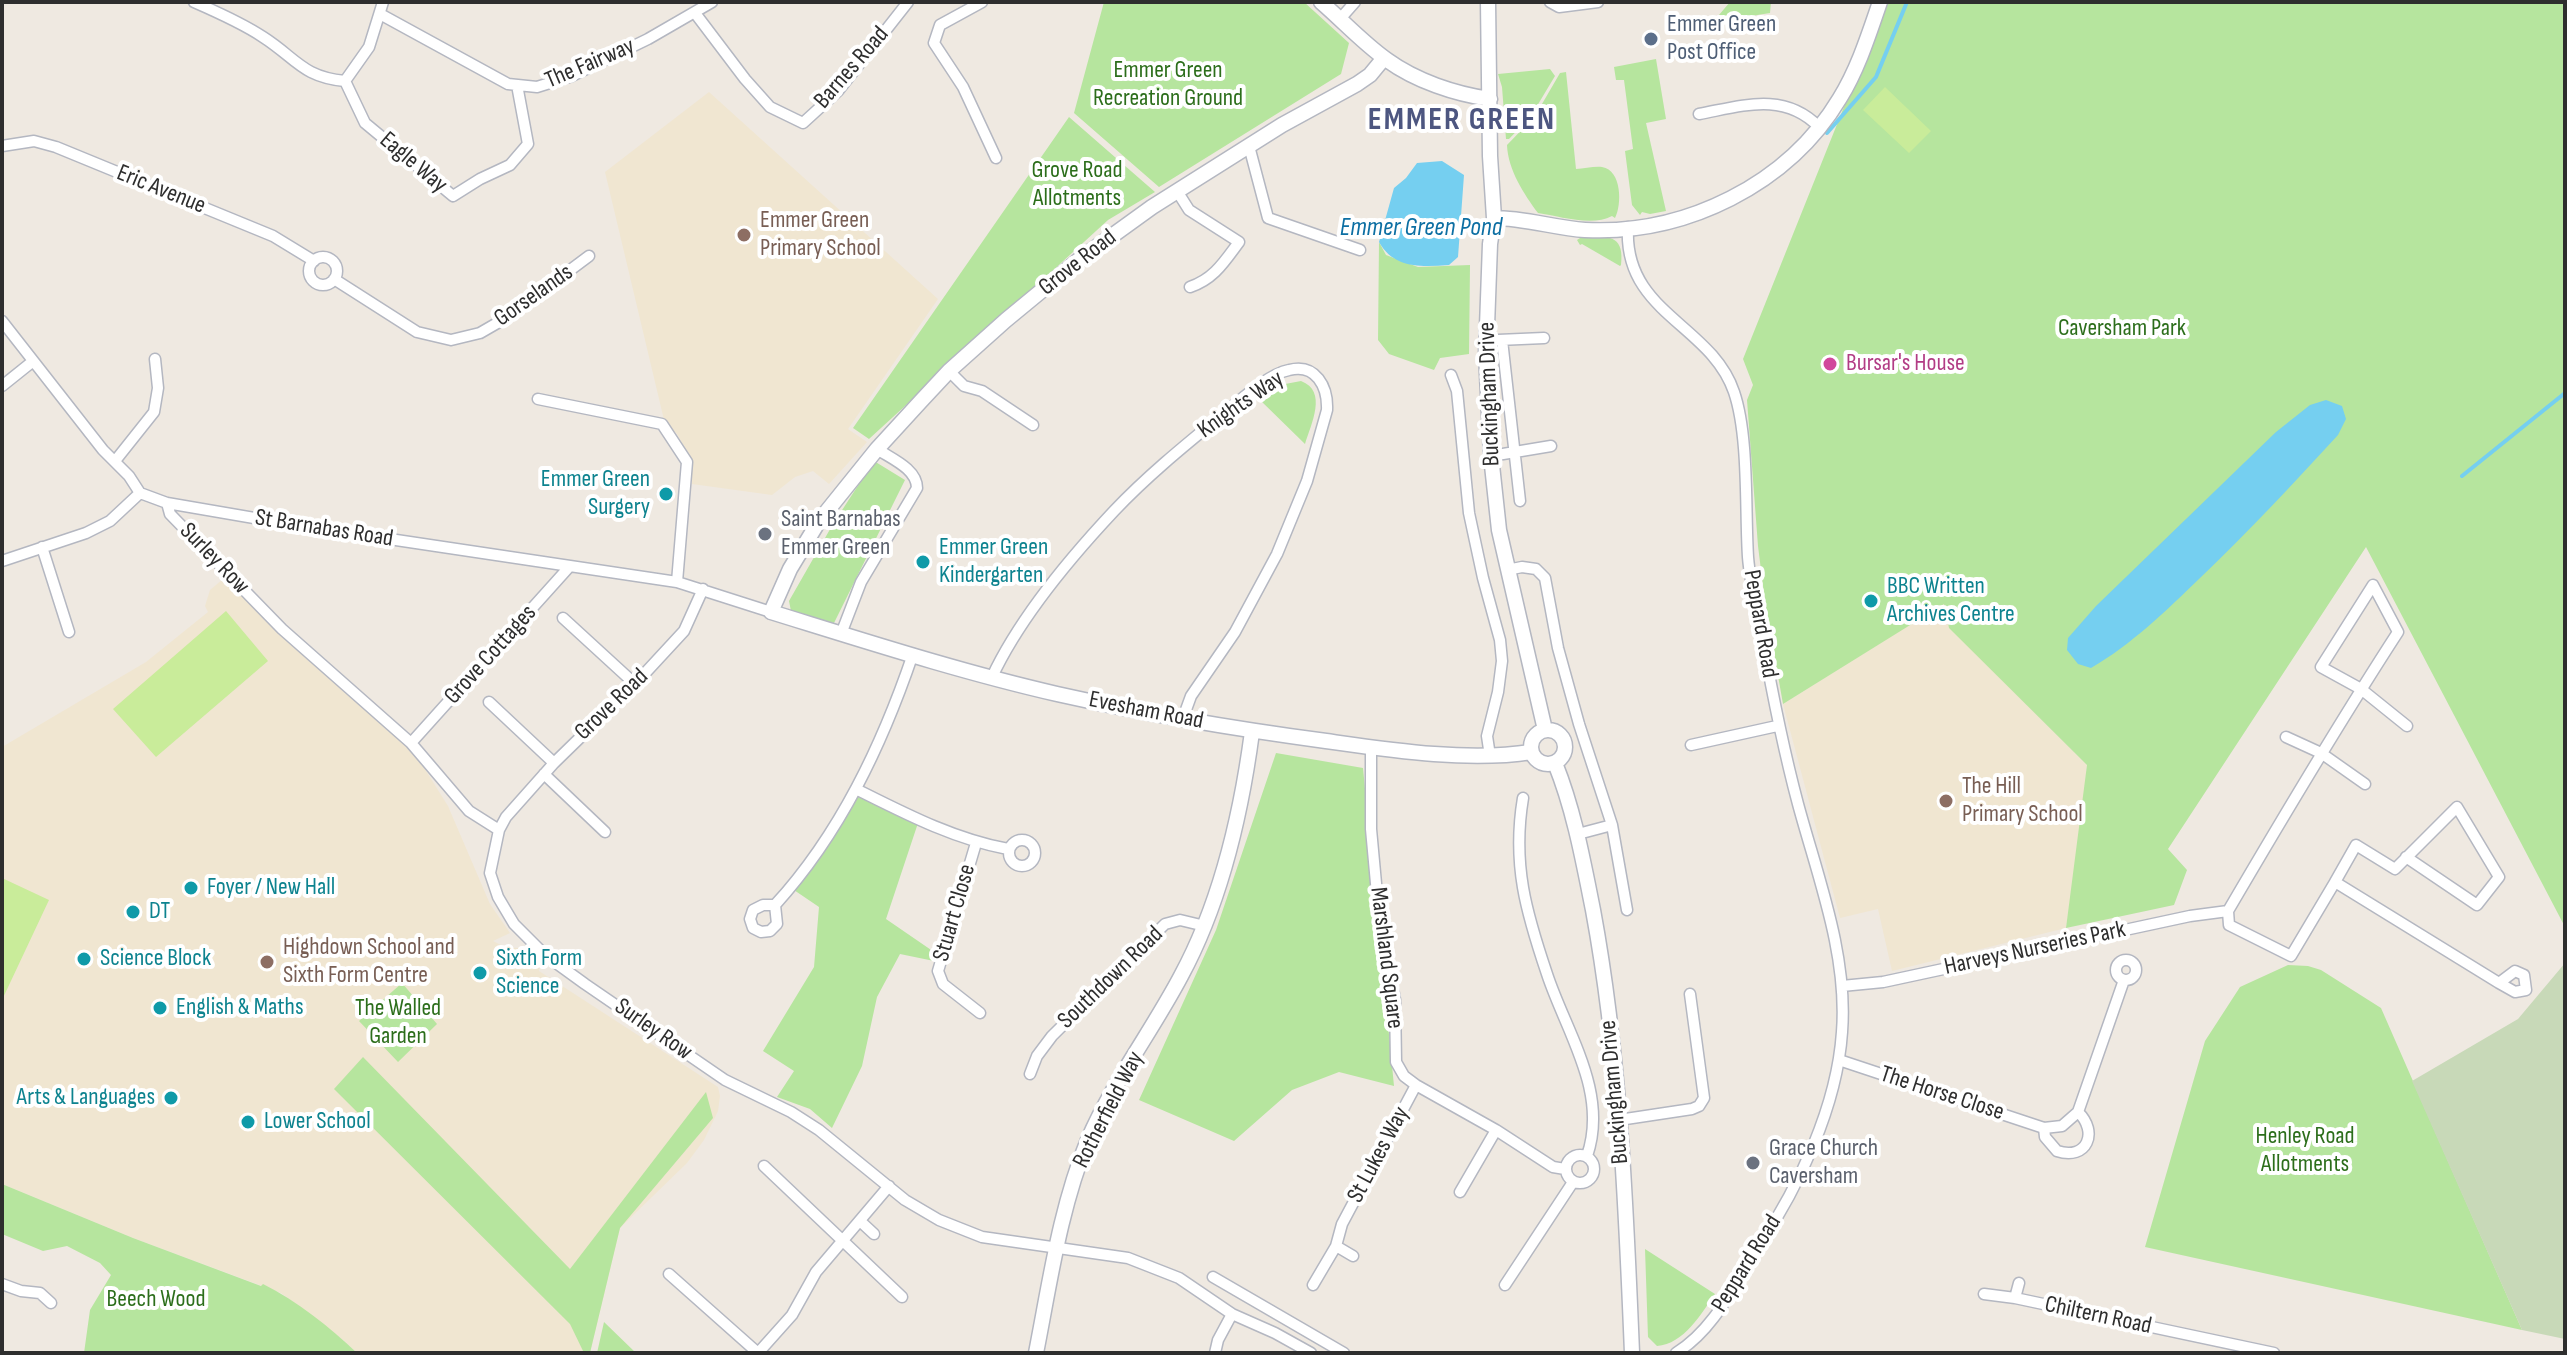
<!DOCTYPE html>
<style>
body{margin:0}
#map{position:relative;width:2567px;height:1355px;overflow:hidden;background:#efe9e1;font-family:"Sofia Sans Condensed",sans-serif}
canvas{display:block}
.frame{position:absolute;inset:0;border:4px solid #2e2e2e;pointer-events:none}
</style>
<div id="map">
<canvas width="2567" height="1355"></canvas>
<div class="frame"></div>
</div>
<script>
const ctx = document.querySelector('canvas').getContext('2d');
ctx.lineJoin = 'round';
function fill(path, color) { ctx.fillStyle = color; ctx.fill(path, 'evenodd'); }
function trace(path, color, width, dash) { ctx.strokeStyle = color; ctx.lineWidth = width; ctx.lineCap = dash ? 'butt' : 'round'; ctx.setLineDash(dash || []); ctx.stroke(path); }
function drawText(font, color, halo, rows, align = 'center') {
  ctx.font = font + ' "Sofia Sans Condensed",sans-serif'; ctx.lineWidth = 8; ctx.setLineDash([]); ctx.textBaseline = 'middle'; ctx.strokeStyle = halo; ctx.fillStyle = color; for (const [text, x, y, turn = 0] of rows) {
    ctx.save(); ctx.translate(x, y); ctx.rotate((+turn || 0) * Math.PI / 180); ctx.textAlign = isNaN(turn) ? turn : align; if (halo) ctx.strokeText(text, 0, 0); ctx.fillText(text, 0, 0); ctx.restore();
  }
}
fill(new Path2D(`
 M709 92 938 299 848 429 867 442 829 484 813 471 795 477 772 495 692 484 690 458 677 434 665 424 605 172Z
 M223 579 376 720 419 757 423 766 448 806 490 904 510 933 493 941 505 947 518 948 525 957 540 966 539 971 718 1087 720 1096 718 1111 704 1140 687 1163 620 1228 590 1353H357L343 1340 281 1293 133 1238 2 1184V747L146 662 208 612 205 606 210 590Z
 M1944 603 1950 628 2087 765 2080 837 2066 928 1892 971 1878 909 1840 918 1783 704Z`), '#f0e6d1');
fill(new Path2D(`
 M1104 2H1304L1349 43 1341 74 1159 187 1074 113Z
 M1730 2H1771L1770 13 1713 22Z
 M1886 2H2565V927L2366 547 2168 849 2187 870 2174 905 2066 928 2087 765 1949 628 1944 604 1783 704 1765 602 1758 546 1747 400 1753 385 1743 359Z
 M1656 59 1666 119 1646 123 1666 211 1650 214 1642 212 1640 215 1632 205 1625 151 1633 149 1624 80H1616L1614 67Z
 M1550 69 1555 76 1531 116 1509 139H1506L1502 87 1498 74Z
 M1566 72 1576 169C1584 169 1594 166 1602 167 1622 170 1622 205 1615 218L1612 216C1592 227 1559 216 1538 213 1524 194 1508 170 1507 145L1535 116 1560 73Z
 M1069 117 1155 192 1108 220 869 439 853 428Z
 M1583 236C1607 236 1625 234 1621 265L1620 266 1582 244 1580 245 1577 240Z
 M1379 242 1386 255 1418 267 1470 265 1469 354 1440 358 1434 370 1389 354 1378 340Z
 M1301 381C1328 391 1311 424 1305 444L1259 399 1280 385Z
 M874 461 905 480 834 623 791 611 789 601 833 524Z
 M1276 753 1363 768 1394 1086 1339 1072 1292 1090 1234 1141 1139 1100 1216 930Z
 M856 789 919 820 886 919 937 954 934 961 900 954 877 997 862 1066 832 1128 810 1109 777 1097 794 1071 763 1051 814 967 819 907 791 888Z
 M2288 965 2308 966 2321 970 2381 1008 2522 1330 2145 1247 2205 1041 2240 987Z
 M402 983 437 1024 398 1062 359 1021Z
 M363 1057 570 1269 706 1092 713 1118 620 1228 590 1353H584L570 1324 334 1089Z
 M2 1184 133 1238 261 1286 263 1284C297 1301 330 1327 357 1353H84L90 1310 111 1275 100 1263 67 1246 43 1251 2 1234Z
 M1645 1249 1715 1294C1701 1314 1684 1344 1657 1346L1648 1337Z
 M604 1322 636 1353H597Z`), '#b6e59e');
fill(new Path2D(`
 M2565 963V1339L2522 1330 2412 1081 2518 1019Z`), '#c8d9b8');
fill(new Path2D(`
 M1885 87 1931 131 1909 153 1863 110Z
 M226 611 268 661 156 757 113 709Z
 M2 878 49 900 2 1000Z`), '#c9ec9a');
fill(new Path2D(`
 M1442 161 1464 175 1458 257 1449 265C1422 267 1394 269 1379 242L1394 188 1406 178 1417 163Z
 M2326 400 2342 406 2346 419 2338 435C2293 484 2248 532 2200 578 2167 610 2131 645 2091 668L2078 664 2067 650 2068 638 2096 606 2276 432 2310 405Z`), '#75cff0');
trace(new Path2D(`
 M1827 133 1876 77 1907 2
 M2462 476 2565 393`), '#75cff0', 4);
const street = new Path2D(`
 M194 2C217 12 242 23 263 37 296 58 302 77 345 81
 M982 2 940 25 934 43 963 87 996 158
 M1550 2 1559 7 1598 2
 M695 13 745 79 770 107 803 123 838 91 908 2
 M380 14 508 84 537 87 572 76 648 39 712 2
 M1340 19 1355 2
 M345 81 365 123 453 196 480 179 510 165 528 144 517 85
 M345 81 369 47 383 2
 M1699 114C1742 106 1784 91 1819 127
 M2 146 34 141 56 147 273 236 314 261
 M1249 146 1268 218 1360 250
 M1177 191 1189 210 1239 242C1224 262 1214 279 1190 287
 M1628 227C1623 313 1711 324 1734 392 1749 436 1745 509 1748 557 1750 583 1757 610 1762 636 1772 692 1783 748 1798 804 1818 878 1848 955 1842 1032 1837 1107 1799 1186 1758 1248 1734 1285 1714 1330 1676 1353
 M309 271a14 14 0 1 1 28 0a14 14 0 1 1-28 0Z
 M334 279 417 332 451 340 480 333 506 318 589 256
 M2 321 103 450 129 476 140 493 167 503 289 524 677 582 771 612
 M1498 340 1544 338
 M1502 340 1520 501
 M949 371 964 386 982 391 1033 425
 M1451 375 1457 391 1469 513 1483 578 1500 640 1502 661 1498 692 1487 736 1490 756
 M2 386 32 362
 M538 399 662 424 687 462 677 582
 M1491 456 1551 446
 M115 461 154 412 158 388 155 359
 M167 503 170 514 282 629 411 743 469 811 499 830
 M42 547 69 632
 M2 561 86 533 110 521 140 493
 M1507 570 1522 567 1536 569 1545 578 1558 648 1579 724 1612 825 1627 910
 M703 589 684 631 635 684 554 763 506 817 499 830 490 873 498 897 514 924 545 955 585 984 725 1080 791 1112 819 1130 905 1200 939 1220 982 1237 1128 1258 1179 1278 1232 1314 1275 1333 1311 1353
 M563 618 635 684
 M841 634 861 582 917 488C917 469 892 459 877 449
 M992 677C1020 617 1069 559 1114 511 1149 474 1189 442 1228 410 1244 397 1269 374 1289 370 1316 363 1328 387 1327 410L1307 481 1277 554 1235 632 1191 696 1183 718
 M489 702 554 763
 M2407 726 2361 689 2321 667 2373 585 2398 632C2339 723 2283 817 2228 911L2229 925 2291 956 2335 882 2499 983 2515 992 2526 990 2524 975 2515 971 2499 983
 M2286 737 2321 753 2365 784
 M411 743 570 566
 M1691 745 1777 726
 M1371 747V829L1378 905 1395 1000 1396 1062 1404 1076 1416 1085 1496 1130 1553 1167 1565 1169
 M544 774 605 832
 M856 789C906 814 954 839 1008 849
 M1523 798C1512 864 1526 912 1547 974 1566 1032 1609 1092 1587 1156
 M1578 834 1612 825
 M1009 853a13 13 0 1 1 26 0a13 13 0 1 1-26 0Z
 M976 843 938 971 943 984 980 1013
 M2335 882 2356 845 2395 869 2457 807 2499 877 2477 905 2406 857
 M763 905H775L777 924 770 931 761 932 753 928 750 919 753 910Z
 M775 905C840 834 882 745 913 654
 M2116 970a10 10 0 1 1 20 0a10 10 0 1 1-20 0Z
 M1842 986 1883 982 2190 916 2228 911
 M1839 1060 2044 1128
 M1030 1074 1037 1056 1052 1036 1165 924 1180 920 1205 926
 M2078 1112 2124 980
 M2078 1112C2099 1132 2087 1161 2057 1151L2045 1137 2044 1128 2062 1126Z
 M1619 1120 1692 1109 1699 1106 1704 1098 1690 994
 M1566 1169a14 14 0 1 1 28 0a14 14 0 1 1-28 0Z
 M764 1166 902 1297
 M1460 1192 1496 1130
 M860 1221 874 1234
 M1336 1246 1353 1256
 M669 1274 758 1353
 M1213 1277 1344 1353
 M2 1284 21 1291 40 1293 51 1303
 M1313 1285 1336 1246 1342 1224 1416 1085
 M1505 1285 1573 1182
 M1984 1294 2015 1298 2274 1353
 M2015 1298 2019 1283
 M758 1353 792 1315 816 1272 889 1186
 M1215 1353 1218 1340 1232 1314`);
const secondary = new Path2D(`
 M1321 2C1343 21 1363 43 1387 60 1416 81 1455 94 1490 99
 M1488 2 1490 156 1494 218 1490 244 1486 354 1491 456 1499 530 1545 730
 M1384 58 1370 75 1357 84 1282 125 1152 207 1080 259 1006 320 949 371 921 401 877 449 819 521 790 569 771 612C865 641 961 672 1057 694 1146 714 1236 729 1326 741 1390 750 1468 762 1531 752
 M1494 218C1525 218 1555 228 1585 230 1685 235 1788 185 1840 98 1858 69 1869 34 1880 2
 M1531 747a17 17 0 1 1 34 0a17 17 0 1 1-34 0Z
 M1555 763C1574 810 1583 860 1593 910 1620 1056 1626 1205 1632 1353
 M1036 1353C1050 1282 1060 1208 1088 1140 1113 1082 1152 1031 1181 976 1221 902 1241 815 1252 732`);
trace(street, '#b4b7c1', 13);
trace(secondary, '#b4b7c1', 17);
trace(street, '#fff', 10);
trace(secondary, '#fff', 14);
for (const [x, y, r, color] of [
 [1651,39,8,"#5c6f8a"],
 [744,235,8,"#8d6e63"],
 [1830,364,8,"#d1479c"],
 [666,494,8,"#0f9aa8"],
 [765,534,8,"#6b7280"],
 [923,562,8,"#0f9aa8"],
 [1871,601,8,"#0f9aa8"],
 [1946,801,8,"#8d6e63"],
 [191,888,8,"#0f9aa8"],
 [133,912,8,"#0f9aa8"],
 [84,959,8,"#0f9aa8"],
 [267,962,8,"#8d6e63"],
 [480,973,8,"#0f9aa8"],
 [160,1008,8,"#0f9aa8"],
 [171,1098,8,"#0f9aa8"],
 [248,1122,8,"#0f9aa8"],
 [1753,1163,8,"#6b7280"]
]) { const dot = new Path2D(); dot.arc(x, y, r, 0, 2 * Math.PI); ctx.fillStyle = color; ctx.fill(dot); trace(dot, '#fff', 3); }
drawText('24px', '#4e5e75', '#fff', [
 ["Emmer Green",1667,25],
 ["Post Office",1667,53]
], 'left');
drawText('24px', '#2e2e2e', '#fff', [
 ["The Fairway",590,64,-23],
 ["Barnes Road",852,68,-49],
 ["Eagle Way",413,163,40],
 ["Eric Avenue",161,190,22],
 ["Grove Road",1078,263,-38],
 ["Gorselands",534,296,-35],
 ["Buckingham Drive",1490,394,-92],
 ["Knights Way",1241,405,-35],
 ["St Barnabas Road",324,529,9],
 ["Surley Row",214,559,46],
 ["Peppard Road",1760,624,80],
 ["Grove Cottages",491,655,-48],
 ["Grove Road",612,705,-44],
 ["Evesham Road",1146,711,11],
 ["Stuart Close",955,913,-74],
 ["Harveys Nurseries Park",2035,949,-12],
 ["Marshland Square",1386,958,83],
 ["Southdown Road",1111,978,-44],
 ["Surley Row",653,1030,35],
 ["Buckingham Drive",1615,1092,-95],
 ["The Horse Close",1942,1094,18],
 ["Rotherfield Way",1109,1110,-63],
 ["St Lukes Way",1379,1155,-62],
 ["Peppard Road",1747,1264,-58],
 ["Chiltern Road",2098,1316,12]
]);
drawText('24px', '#2c6e1b', '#fff', [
 ["Emmer Green",1168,71],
 ["Recreation Ground",1168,99],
 ["Grove Road",1077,171],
 ["Allotments",1077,199],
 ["Caversham Park",2122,329],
 ["The Walled",398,1009],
 ["Garden",398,1037],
 ["Henley Road",2305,1137],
 ["Allotments",2305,1165],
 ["Beech Wood",156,1300]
]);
drawText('24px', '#785e54', '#fff', [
 ["Emmer Green",760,221],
 ["Primary School",760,249],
 ["The Hill",1962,787],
 ["Primary School",1962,815],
 ["Highdown School and",283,948],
 ["Sixth Form Centre",283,976]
], 'left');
drawText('24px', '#b23c85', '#fff', [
 ["Bursar's House",1846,364]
], 'left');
drawText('24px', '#0d838f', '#fff', [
 ["Emmer Green",650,480,"right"],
 ["Surgery",650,508,"right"],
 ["Emmer Green",939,548],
 ["Kindergarten",939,576],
 ["BBC Written",1887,587],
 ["Archives Centre",1887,615],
 ["Foyer / New Hall",207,888],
 ["DT",149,912],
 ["Science Block",100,959],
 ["Sixth Form",496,959],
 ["Science",496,987],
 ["English & Maths",176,1008],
 ["Arts & Languages",155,1098,"right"],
 ["Lower School",264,1122]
], 'left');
drawText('24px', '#5b616d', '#fff', [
 ["Saint Barnabas",781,520],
 ["Emmer Green",781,548],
 ["Grace Church",1769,1149],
 ["Caversham",1769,1177]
], 'left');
drawText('italic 26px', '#0d6fa3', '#fff', [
 ["Emmer Green Pond",1421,228]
]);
ctx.letterSpacing = '2px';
drawText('bold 32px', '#4d5680', '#fff', [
 ["EMMER GREEN",1462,121]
]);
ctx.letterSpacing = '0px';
</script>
